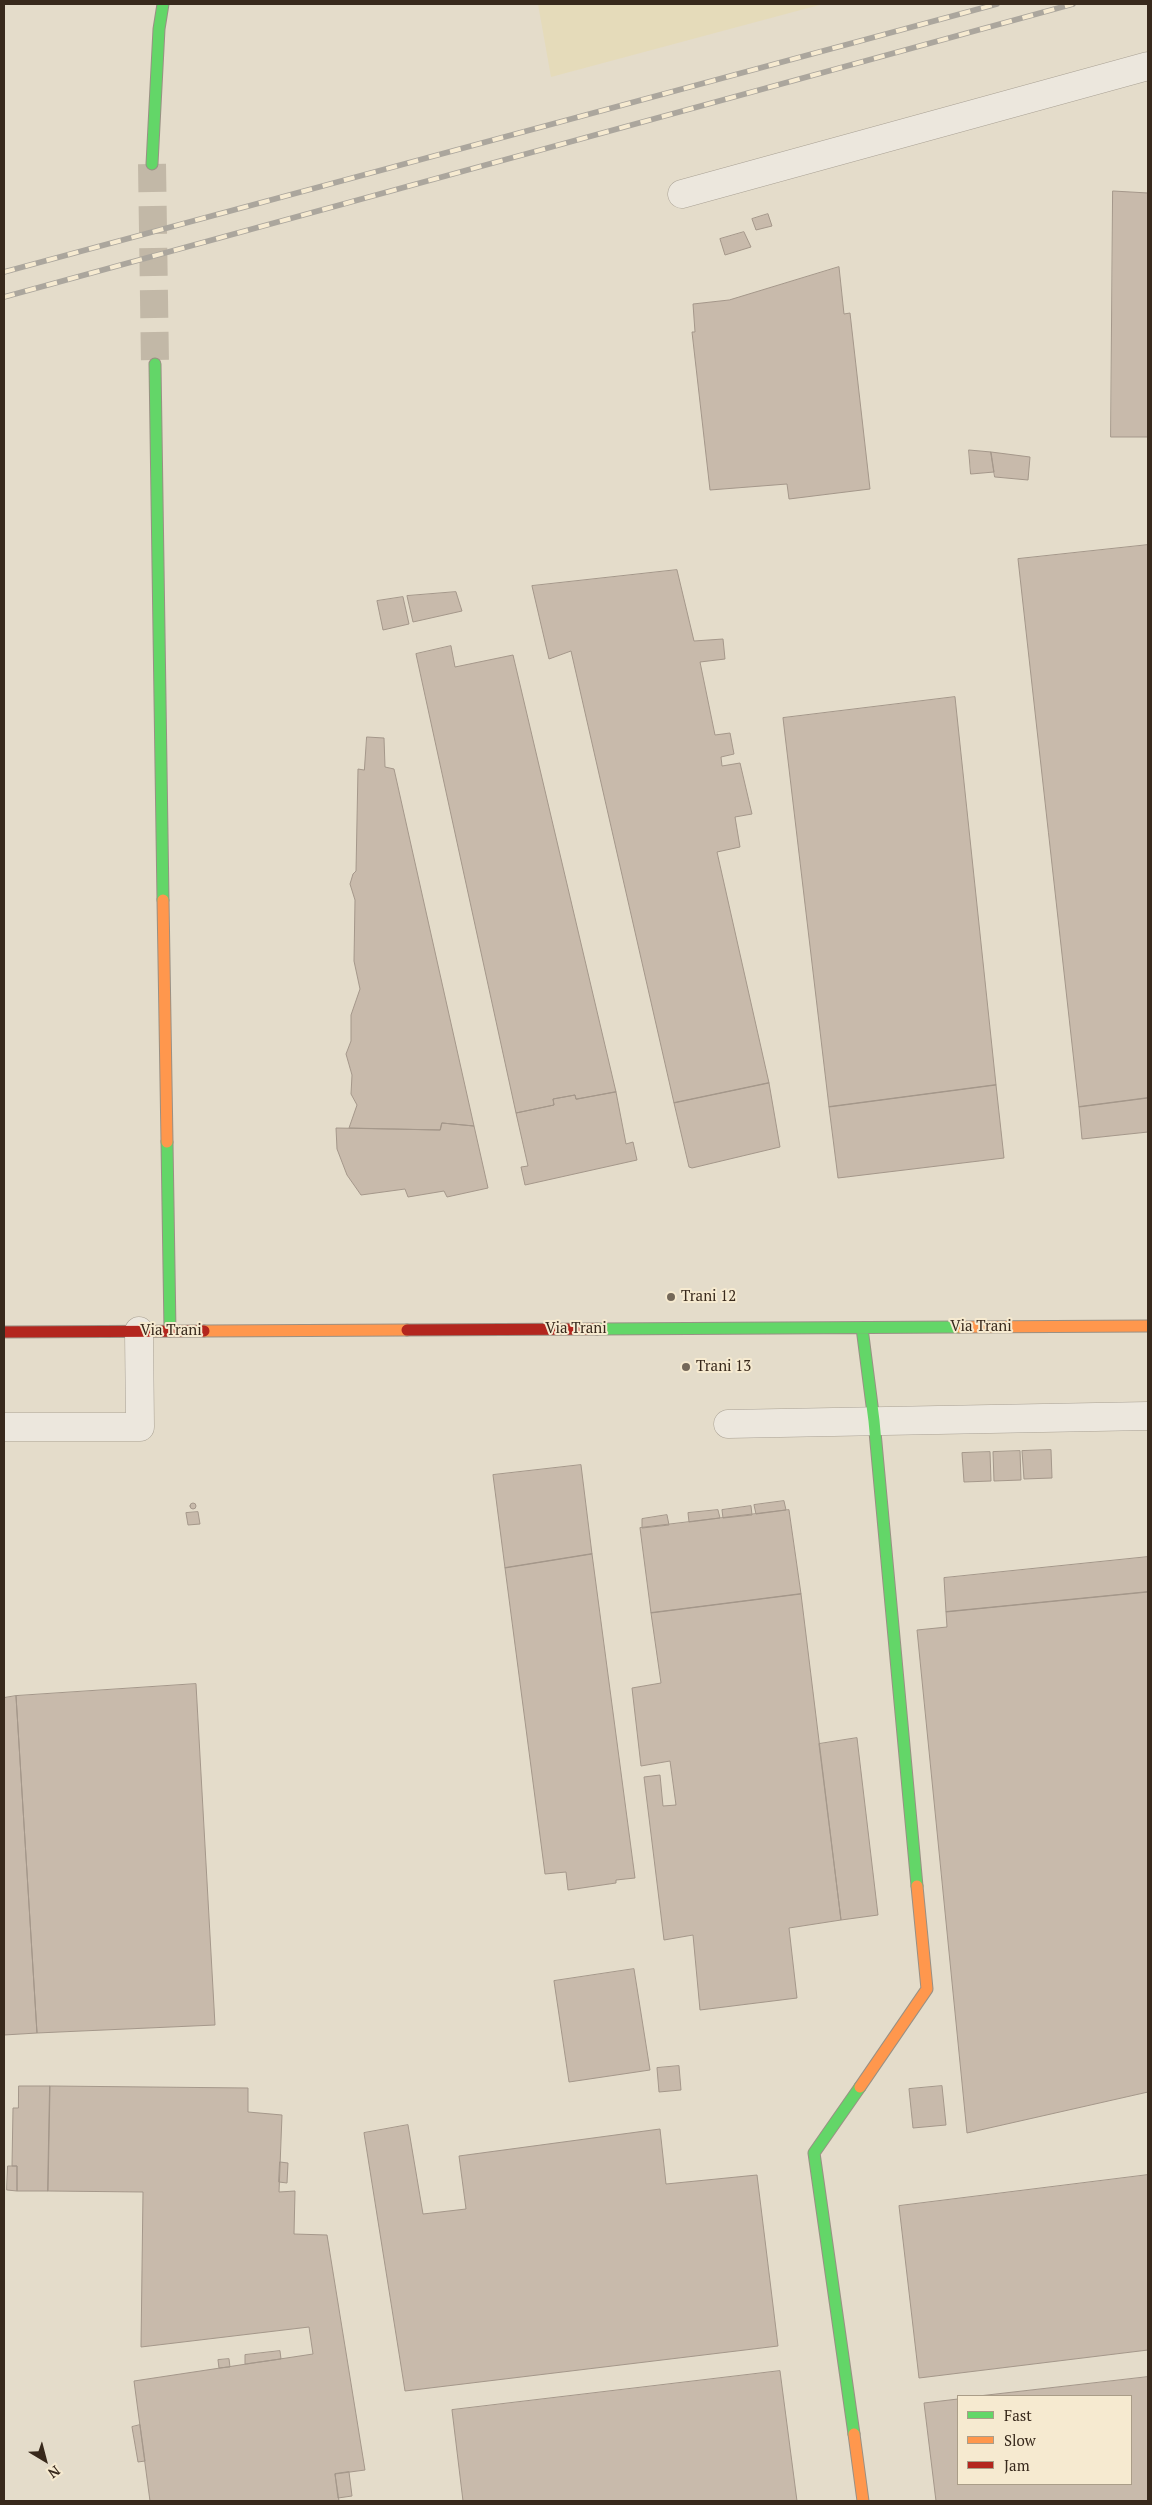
<!DOCTYPE html>
<style>
body{margin:0}
#map{position:relative;width:1152px;height:2505px;overflow:hidden;background:#e4dcca;font-family:"PT Serif",serif}
canvas{display:block}
.frame{position:absolute;inset:0;border:5px solid #38291c;pointer-events:none}
.legend{position:absolute;left:957px;top:2395px;width:175px;height:90px;box-sizing:border-box;background:#f6ead0;border:1px solid #aa9d88;margin:0;padding:6px 9px;list-style:none;font-size:15px;color:#38291c}
.legend li{display:flex;align-items:center;gap:10px;height:25px}
.legend b{width:25px;border:1px solid #aa9d88}
.north{position:absolute;left:20px;top:2435px;width:50px;height:50px;-webkit-text-stroke:4px #f6ead0;paint-order:stroke;rotate:143deg;font-size:14px;font-weight:700;line-height:20px;text-align:center;color:#38291c}
.north::after{content:'';display:block;margin:auto;width:18px;height:22px;background:#38291c;clip-path:polygon(50% 0,100% 100%,50% 72%,0 100%)}
</style>
<div id="map">
<canvas width="1152" height="2505"></canvas>
<div class="frame"></div>
<ul class="legend">
<li><b style="height:6px;background:#63d668"></b>Fast</li>
<li><b style="height:6px;background:#ff974d"></b>Slow</li>
<li><b style="height:6px;background:#b3261e"></b>Jam</li>
</ul>
<div class="north">N</div>
</div>
<script>
const ctx = document.querySelector('canvas').getContext('2d');
ctx.lineJoin = 'round';
function fill(path, color) { ctx.fillStyle = color; ctx.fill(path, 'evenodd'); }
function trace(path, color, width, dash) { ctx.strokeStyle = color; ctx.lineWidth = width; ctx.lineCap = dash ? 'butt' : 'round'; ctx.setLineDash(dash || []); ctx.stroke(path); }
function drawText(font, color, halo, rows, align = 'center') {
  ctx.font = font + ' "PT Serif",serif'; ctx.lineWidth = 4; ctx.setLineDash([]); ctx.textBaseline = 'middle'; ctx.strokeStyle = halo; ctx.fillStyle = color; for (const [text, x, y, turn = 0] of rows) {
    ctx.save(); ctx.translate(x, y); ctx.rotate((+turn || 0) * Math.PI / 180); ctx.textAlign = isNaN(turn) ? turn : align; if (halo) ctx.strokeText(text, 0, 0); ctx.fillText(text, 0, 0); ctx.restore();
  }
}
fill(new Path2D(`
 M538 4H823L551 77Z`), '#e5dbba');
const building = new Path2D(`
 M1113 191 1148 193V437H1111Z
 M768 214 772 226 756 230 752 219Z
 M744 232 751 247 725 255 720 239Z
 M839 267 844 314 850 313 870 489 789 499 787 484 710 490 692 332H695L693 304 729 300Z
 M969 450 991 452 994 472 971 474Z
 M991 452 1030 457 1028 480 995 477Z
 M1148 545V1098L1079 1107 1018 559Z
 M677 570 694 641 723 639 725 659 700 662 715 735 730 733 734 754 721 757 722 766 740 763 752 814 735 817 740 847 717 852 769 1083 674 1103 571 651 549 659 532 586Z
 M456 592 462 611 413 622 407 596Z
 M403 597 409 624 383 630 377 601Z
 M451 646 455 667 513 655 616 1092 576 1099 575 1095 553 1099 554 1105 516 1113 416 654Z
 M955 697 996 1085 829 1107 783 718Z
 M367 737 384 738 385 767 394 769 474 1126 442 1123 440 1130 349 1128 357 1105 351 1094 352 1075 346 1054 351 1041V1015L360 989 354 961 355 900 350 884 353 874 356 871 358 769 364 770Z
 M769 1083 780 1147 692 1168 689 1167 674 1103Z
 M996 1085 1004 1158 838 1178 829 1107Z
 M616 1092 626 1144 633 1142 637 1160 525 1185 521 1167 528 1166 516 1113 554 1105 553 1099 575 1095 576 1099Z
 M1148 1098V1132L1082 1139 1079 1107Z
 M442 1123 474 1126 488 1188 447 1197 444 1191 408 1197 405 1189 361 1195 347 1175 337 1149 336 1128 440 1130Z
 M1051 1450 1052 1478 1024 1479 1022 1451Z
 M1020 1451 1021 1480 994 1481 993 1452Z
 M990 1452 991 1481 964 1482 962 1453Z
 M581 1465 592 1554 505 1568 493 1475Z
 M784 1501 786 1510 756 1514 754 1505Z
 M190 1506a3 3 0 1 1 6 0a3 3 0 1 1-6 0Z
 M751 1506 752 1515 723 1518 722 1510Z
 M718 1510 720 1518 689 1522 688 1513Z
 M789 1510 801 1594 651 1613 640 1528Z
 M198 1512 200 1524 188 1525 186 1513Z
 M667 1515 669 1525 642 1528V1519Z
 M592 1554 635 1878 616 1880V1883L568 1890 566 1872 545 1874 505 1568Z
 M1148 1557V1592L946 1612 944 1578Z
 M1148 1592V2092L967 2133 917 1630 947 1627 946 1612Z
 M801 1594 841 1920 789 1928 797 1998 700 2010 693 1935 664 1940 644 1777 660 1775 663 1806 676 1805 670 1761 641 1766 632 1688 661 1683 651 1613Z
 M196 1684 215 2025 37 2033 16 1696Z
 M16 1696 37 2033 4 2035V1698Z
 M857 1738 878 1915 841 1920 819 1744Z
 M634 1969 650 2070 569 2082 554 1981Z
 M679 2066 681 2090 659 2092 657 2068Z
 M19 2086H50L48 2191H17V2166H12L13 2108H18Z
 M50 2086 248 2088V2112L282 2115 279 2192 295 2191 294 2234 327 2235 365 2470 335 2474 339 2501H150L134 2381 313 2354 309 2327 141 2347 143 2192 48 2191Z
 M942 2086 946 2125 913 2128 909 2089Z
 M408 2125 423 2214 466 2209 459 2156 660 2129 666 2184 757 2175 778 2346 405 2391 364 2133Z
 M280 2162 288 2163 287 2183 279 2182Z
 M8 2166H17V2191L7 2190Z
 M1148 2175V2350L919 2378 899 2206Z
 M280 2351 281 2359 245 2364V2355Z
 M229 2359 230 2367 219 2368 218 2360Z
 M780 2371 797 2501H463L452 2410Z
 M1148 2377V2501H936L924 2403 958 2399V2484H1131V2396H979Z
 M140 2425 145 2461 138 2462 132 2427Z
 M349 2472 352 2496 338 2498 335 2474Z`);
fill(building, '#c8baab');
trace(building, '#a4978a', 1);
trace(new Path2D(`
 M152 164 155 364`), '#c2b8a7', 28, [28, 14]);
const street = new Path2D(`
 M682 194 1148 66
 M728 1424 1148 1416
 M4 1427H140L139 1331`);
const fast = new Path2D(`
 M152 164 159 29 163 4
 M155 364 163 900
 M167 1142 170 1331
 M862 1328 874 1421 917 1886
 M597 1329 959 1327
 M854 2434 814 2153 860 2087`);
const slow = new Path2D(`
 M163 900 167 1142
 M959 1327 1148 1326
 M204 1331 407 1330
 M860 2087 927 1989 917 1886
 M854 2434 863 2501`);
const jam = new Path2D(`
 M407 1330 597 1329
 M4 1332 204 1331`);
trace(street, '#a9a194', 29);
trace(fast, '#999084', 13);
trace(slow, '#999084', 13);
trace(jam, '#999084', 13);
trace(street, '#ece7dd', 28);
trace(fast, '#63d668', 11);
trace(slow, '#ff974d', 11);
trace(jam, '#b3261e', 11);
const rail = new Path2D(`
 M4 272 997 4
 M4 297 1073 4`);
trace(rail, '#aba69d', 5.5);
trace(rail, '#f6ead0', 4, [11]);
for (const [x, y, r, color] of [
 [671,1297,5,"#746859"],
 [686,1367,5,"#746859"]
]) { const dot = new Path2D(); dot.arc(x, y, r, 0, 2 * Math.PI); ctx.fillStyle = color; ctx.fill(dot); trace(dot, '#f6ead0', 2); }
drawText('15px', '#38291c', '#f6ead0', [
 ["Trani 12",681,1297],
 ["Trani 13",696,1367]
], 'left');
drawText('15px', '#38291c', '#f6ead0', [
 ["Via Trani",981,1327],
 ["Via Trani",576,1329],
 ["Via Trani",171,1331]
]);
</script>
